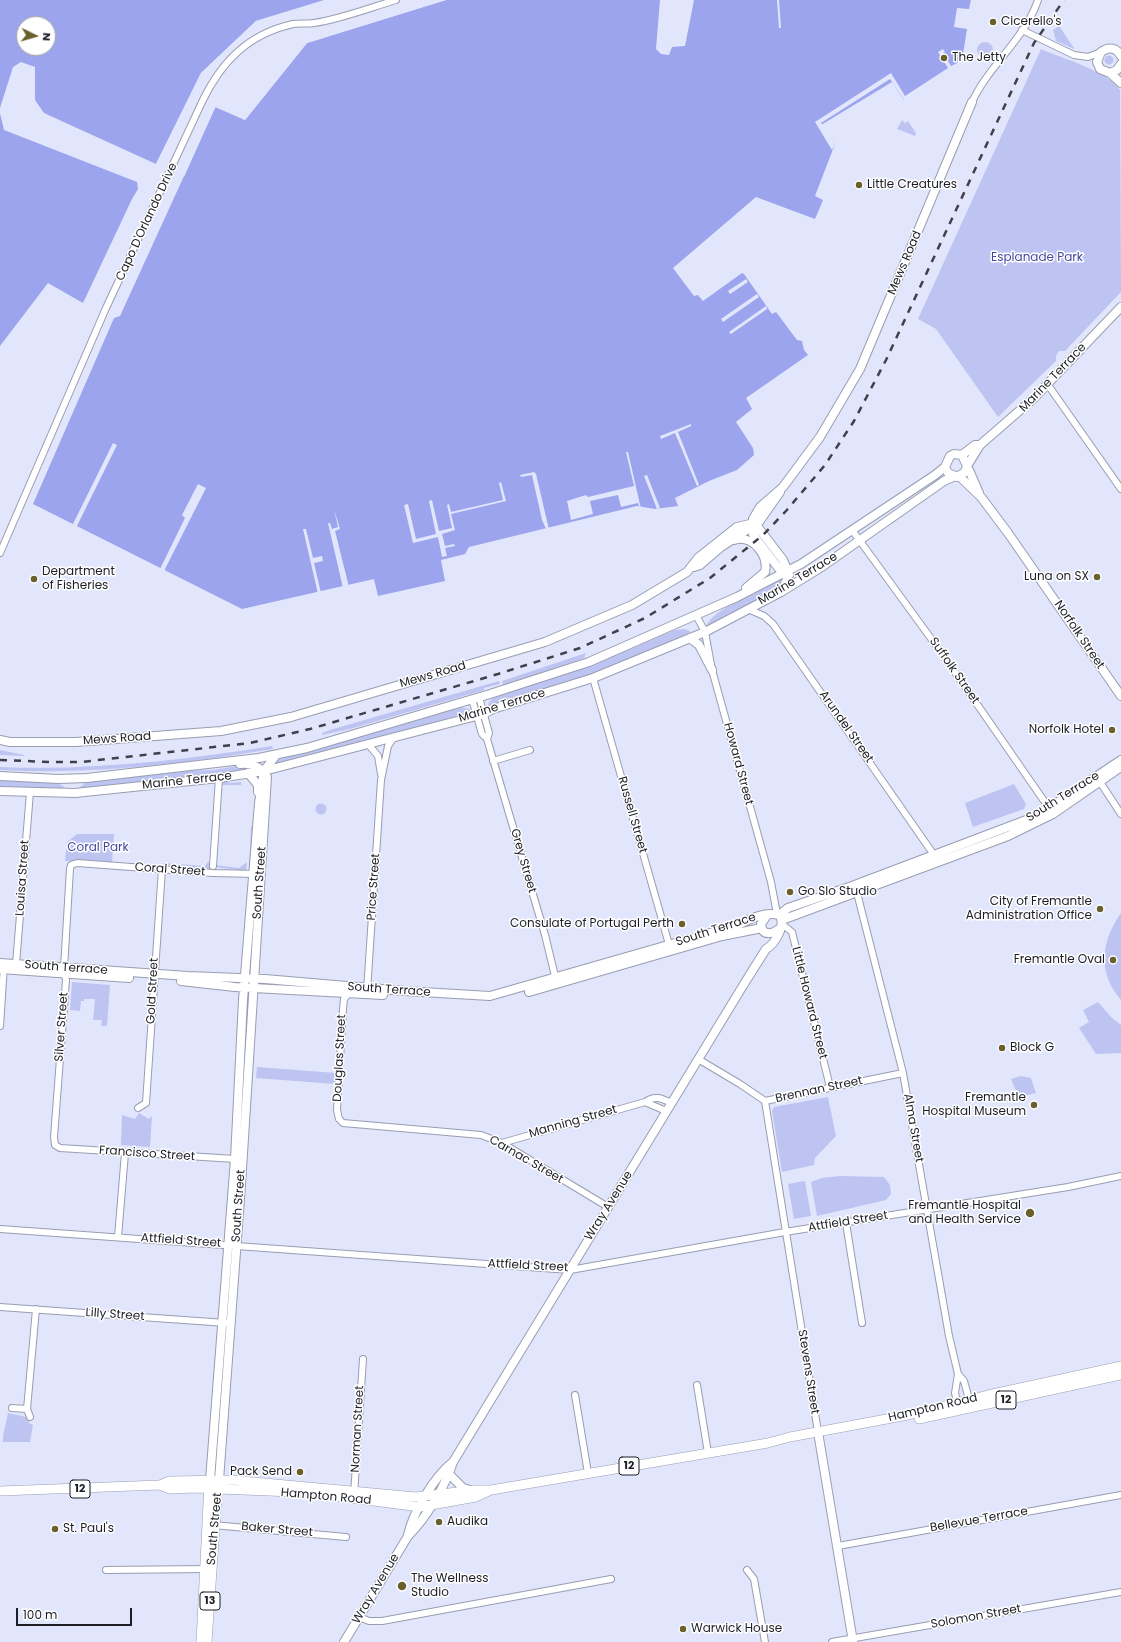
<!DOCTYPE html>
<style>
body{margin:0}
#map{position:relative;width:1121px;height:1642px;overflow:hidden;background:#e2e6fc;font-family:Poppins,sans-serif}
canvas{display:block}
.north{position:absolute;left:16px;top:16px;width:40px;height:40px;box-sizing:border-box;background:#fff;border:1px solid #a5a5a8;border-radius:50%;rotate:95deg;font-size:11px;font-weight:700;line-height:16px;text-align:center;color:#1d1e26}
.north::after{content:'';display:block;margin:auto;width:14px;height:18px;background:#6a602c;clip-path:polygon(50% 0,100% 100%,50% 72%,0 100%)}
.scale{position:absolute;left:16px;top:1608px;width:116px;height:18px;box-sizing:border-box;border:2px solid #1d1e26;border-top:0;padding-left:5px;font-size:12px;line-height:14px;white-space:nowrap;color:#1d1e26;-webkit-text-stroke:3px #fff;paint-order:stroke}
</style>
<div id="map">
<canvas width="1121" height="1642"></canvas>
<div class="north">N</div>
<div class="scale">100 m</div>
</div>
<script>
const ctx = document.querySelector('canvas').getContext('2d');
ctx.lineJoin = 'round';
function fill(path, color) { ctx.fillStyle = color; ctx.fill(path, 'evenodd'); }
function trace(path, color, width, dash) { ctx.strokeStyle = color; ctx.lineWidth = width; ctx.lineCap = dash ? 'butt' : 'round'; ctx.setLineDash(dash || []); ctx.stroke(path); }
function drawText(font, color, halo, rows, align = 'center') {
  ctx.font = font + ' Poppins,sans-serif'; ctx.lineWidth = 3; ctx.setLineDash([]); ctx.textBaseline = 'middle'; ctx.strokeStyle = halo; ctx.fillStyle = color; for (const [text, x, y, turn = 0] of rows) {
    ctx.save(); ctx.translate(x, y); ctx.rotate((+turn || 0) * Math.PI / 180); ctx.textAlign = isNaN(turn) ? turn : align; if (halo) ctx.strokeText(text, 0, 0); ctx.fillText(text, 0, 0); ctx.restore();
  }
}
fill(new Path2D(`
 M1059 26 1074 48V49L1056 41 1053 30Z
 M977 50a8 8 0 1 1 16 0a8 8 0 1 1-16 0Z
 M1041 49C1063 59 1106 70 1120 90L1121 292 1065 351H1059L1056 356V361L998 417 936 329 918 319Z
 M1104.5 60a4.5 4.5 0 1 1 9 0a4.5 4.5 0 1 1-9 0Z
 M902 120 905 123 908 121 916 133 915 136 897 129Z
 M781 579H783L776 590 769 596 706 627C711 609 764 589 781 579Z
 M684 629 690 631V635L595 674 490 707 488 705C490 694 521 688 531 685 580 670 628 650 675 630Z
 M586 653 584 658 503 686 502 681Z
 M499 681 500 684 484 688V690L350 729 322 735V733L330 730Z
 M459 707 470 709V712L346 748 272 767 273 763 284 756Z
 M272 746 273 749C183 764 91 775 0 770V767C90 771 183 760 272 746Z
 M0 750 24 755V756L0 755Z
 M242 765 255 770 79 788 87 781 174 771 214 770Z
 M0 779 56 782 65 787 59 789H13L0 787Z
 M225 781 230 783 241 782V785H221Z
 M1014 784 1026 804 1024 809 973 827 965 803Z
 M315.5 809a5.5 5.5 0 1 1 11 0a5.5 5.5 0 1 1-11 0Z
 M251 826H253L251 867 249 870Z
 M77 834H114L112 863 65 861 67 842Z
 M208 862 212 865 211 869 163 865V863L205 866Z
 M247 862 246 871 214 867 215 865 239 868Z
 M1121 913V1000C1097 972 1101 941 1121 913Z
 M72 982 110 985 107 1026H101L102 1020H93L95 999H84V1001H81L80 1011 70 1010Z
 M1098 1002 1111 1017 1121 1025V1053L1096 1054 1079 1028 1089 1022 1083 1010Z
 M257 1067 336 1073 335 1084 256 1078Z
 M1021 1076 1031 1078 1036 1093 1023 1096 1015 1089 1011 1079Z
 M828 1097 836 1136 815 1158 814 1165 782 1172 772 1111 774 1107Z
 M139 1113 149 1119 152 1116 150 1147 121 1145 122 1115 135 1119Z
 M840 1176 884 1177 890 1185 891 1194 886 1200 817 1216 811 1182 822 1178Z
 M805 1181 811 1216 794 1219 788 1184Z
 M8 1413 26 1417 29 1423 33 1425 30 1442H3V1436Z`), '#bdc4f2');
fill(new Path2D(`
 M0 0H324L256 21 201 73 156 164 44 113 35 100V67L21 62 13 67 0 108ZM24 24H48V48H24Z
 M446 0H660L656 49 661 54 669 55 672 47 685 46 694 0H971L965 59 904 100 892 82 821 125 835 144 815 196 823 200 815 219 756 197 673 268 694 296 698 295 703 301 742 273 744 274 772 314 776 312 797 340 802 341 804 350 808 355 746 398 752 409 736 422 753 448 754 455 737 470 709 481 675 498 678 506 655 509 637 506 469 547 465 554 441 560 445 581 378 596 374 579 242 609 33 504 114 318 120 316 216 106 245 120 307 43Z
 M0 113 4 130 137 182 138 189 132 199 83 303 48 283 0 346Z`), '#9ba4ed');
fill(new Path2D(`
 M326 0 257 23 202 75 158 165 156 164 201 73 256 21Z
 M439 0H446L307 43 245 120 215 107 184 177 182 176 214 105 244 117 306 41Z
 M777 0H779L781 28H779Z
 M971 0H973L970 42 967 58 965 63 905 101 890 79 821 123 835 144 832 150 815 122 891 73 905 96 948 68 938 52 943 49 945 52 943 53 951 66 957 63 959 57 963 54 967 29 954 27 957 8 969 9Z
 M746 279 748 282 730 294 728 291Z
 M757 294 759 297 723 322 721 319Z
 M766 306 767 309 731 334 729 332Z
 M691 424V426L678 432 699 485 697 486 675 433 661 439 660 436Z
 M113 443 117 445 76 528 72 526Z
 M626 452H628L641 509H640L638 503 621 507 618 495 590 501 593 514 571 520 567 501 586 495 588 497 634 486Z
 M534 472 536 474 547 521 549 530 547 531 542 520 532 475 521 477 520 475Z
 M647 475 660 508 657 509 644 476Z
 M501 482 506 501 451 514 455 530 442 534 445 546 454 544 455 546 445 548 447 556 442 557 438 537 413 543 404 505 408 504 416 539 436 534 429 501 432 500 439 531 452 528 447 505 449 504 451 512 503 500 499 483Z
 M198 484 206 488 164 571 160 569 185 518 182 515Z
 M334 509 340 529 335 531 349 587 343 588 328 523H330L332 529 338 527Z
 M303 529H306L313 558 322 556 323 561 314 563 321 593 318 594Z`), '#e2e6fc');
const street = new Path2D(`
 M1022 30 1074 55 1088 57 1101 52
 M972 102C989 65 1025 39 1038 0
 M1048 385 1121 489
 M852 530 943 655 1051 811
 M0 553 106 308 202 102C221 62 248 34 293 24 299 23 307 24 314 23 341 19 369 8 396 0
 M748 609 764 616 773 624 934 855
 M696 615 705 632 712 670 771 882 777 914
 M593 678 670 948
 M479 697 489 733 487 739
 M472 699 482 734 487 739 545 935 556 980
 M368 744 378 756 381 774
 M493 761 530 750
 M1098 779 1121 814
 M213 866 219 778
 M856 889 903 1073 949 1336 958 1374 955 1393 958 1405
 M782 924 792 932 830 1087
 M16 964 30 792
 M367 991 381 780 388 746 394 737
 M349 993 344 999 343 1009 337 1110 339 1119 343 1123 481 1135 502 1143 608 1207
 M0 1026 4 965
 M698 1059 740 1084 765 1101 903 1073
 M765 1101 818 1432
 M645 1102 666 1111
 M138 1108 146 1103 162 869
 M502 1143 645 1102C654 1095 662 1098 671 1103
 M235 1159 60 1148 55 1145 54 1137 66 980 64 968 70 869 71 865 77 863 213 873 257 874
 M846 1223 862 1323
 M0 1229 570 1270 785 1232 1068 1187 1121 1176
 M118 1237 125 1153
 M0 1307 226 1323
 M958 1374 964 1381 970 1403
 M697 1385 708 1453
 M575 1395 588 1473
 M12 1408 27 1409
 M30 1417 27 1409 36 1309
 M354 1495 363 1359
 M213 1525 346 1537
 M838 1546 1121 1495
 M106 1570 208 1569
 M747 1570 754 1579 765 1642
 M359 1617 369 1621H382L611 1579
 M832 1642 1121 1592`);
const secondary = new Path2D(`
 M1121 56C1117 48 1109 46 1101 52L1097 62 1100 69 1110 73 1117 70 1121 64
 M1110 73 1121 83
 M962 455 975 445H980
 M967 466 980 445 1034 398 1121 307
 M967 468 969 470 979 493
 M959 476 981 497 1008 533 1121 696
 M734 540C752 534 769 555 765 572L746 588
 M694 567 700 565 721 547 759 522 780 492
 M789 575 780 570 757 540 753 534V519L760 507 783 487 820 437 860 369 972 102
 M690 638 699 645 712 670
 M0 740 10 742H76L155 736 221 731 291 717 545 642 632 605 687 572 698 558 737 527 750 524 757 526 783 560 789 574 782 591
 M248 773 258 785V792
 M0 776 58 779 87 778 259 758 307 748 490 694 589 662 737 597 801 564 935 475 945 467 950 456 954 454 962 455 967 466 965 472 957 477 948 473 945 467
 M0 791 75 793 219 778 264 771 484 714 493 709 593 678 705 632 781 592 823 566 944 481 955 476
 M767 915 761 924C762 937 773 934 780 928
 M779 915 788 908 852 886 1029 819 1049 808 1121 760
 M782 920 1008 836 1053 814 1121 767
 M0 963 188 976 265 979 405 991 490 996 738 925C750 919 765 911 779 915
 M0 969 129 978
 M181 981 235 987 383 995
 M529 992 722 936 762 928
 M818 1432 853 1642
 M449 1474 463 1488 470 1490
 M210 1480 235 1159 243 1000 259 803 264 771 276 755
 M219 1480 241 1185 267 777C262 767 251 763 240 764
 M408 1535C413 1512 434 1477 453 1462
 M344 1642 408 1536C426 1518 445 1487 453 1462L744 984 766 949C775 944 787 924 779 915`);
const primary = new Path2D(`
 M919 1419 1121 1375
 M160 1485 170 1489 195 1488 293 1492
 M0 1491 160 1485 170 1481 232 1480 416 1497 474 1490H491L768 1443 790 1437 908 1415 988 1395 1121 1366
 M327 1495 420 1507 476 1497 489 1491
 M201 1642 209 1483
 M207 1642 218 1484`);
trace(street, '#999db1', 8);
trace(secondary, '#999db1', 10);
trace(primary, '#999db1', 10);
trace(street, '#fff', 6);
trace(secondary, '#fff', 8);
trace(primary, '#fff', 9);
trace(new Path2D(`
 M0 760 50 762H81L250 743 310 729 498 674 580 648 645 618 710 578 763 535 786 511 825 465 854 421 886 360 1034 43 1064 0`), '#3f404a', 2.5, [7, 7]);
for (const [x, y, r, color] of [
 [993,22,4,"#6a602c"],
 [944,58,4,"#6a602c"],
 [859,185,4,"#6a602c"],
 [1097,577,4,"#6a602c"],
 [34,579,4,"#6a602c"],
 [1112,730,4,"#6a602c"],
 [790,892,4,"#6a602c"],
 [1100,909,4,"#6a602c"],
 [682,924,4,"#6a602c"],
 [1113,960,4,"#6a602c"],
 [1002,1048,4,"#6a602c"],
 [1034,1105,4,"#6a602c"],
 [1030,1213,5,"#6a602c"],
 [300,1472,4,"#6a602c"],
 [439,1522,4,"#6a602c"],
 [55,1529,4,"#6a602c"],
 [402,1586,5,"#6a602c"],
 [683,1629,4,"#6a602c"]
]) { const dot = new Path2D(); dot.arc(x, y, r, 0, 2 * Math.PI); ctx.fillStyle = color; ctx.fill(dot); trace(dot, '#fff', 1.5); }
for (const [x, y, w] of [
 [1006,1400,20],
 [629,1466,20],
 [80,1489,20],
 [210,1601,20]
]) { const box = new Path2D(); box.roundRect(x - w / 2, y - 9, w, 18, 3); ctx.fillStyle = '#fff'; ctx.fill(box); trace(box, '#1d1e26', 1); }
drawText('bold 11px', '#1d1e26', null, [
 ["12",1006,1400],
 ["12",629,1466],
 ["12",80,1489],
 ["13",210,1601]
]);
drawText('12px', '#1d1e26', '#fff', [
 ["Cicerello's",1001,22],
 ["The Jetty",952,58],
 ["Little Creatures",867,185],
 ["Department",42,572],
 ["of Fisheries",42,586],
 ["Luna on SX",1089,577,"right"],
 ["Norfolk Hotel",1104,730,"right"],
 ["Go Slo Studio",798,892],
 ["City of Fremantle",1092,902,"right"],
 ["Administration Office",1092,916,"right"],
 ["Consulate of Portugal Perth",674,924,"right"],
 ["Fremantle Oval",1105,960,"right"],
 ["Block G",1010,1048],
 ["Fremantle",1026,1098,"right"],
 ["Hospital Museum",1026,1112,"right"],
 ["Fremantle Hospital",1021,1206,"right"],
 ["and Health Service",1021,1220,"right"],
 ["Pack Send",292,1472,"right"],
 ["Audika",447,1522],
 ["St. Paul's",63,1529],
 ["The Wellness",411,1579],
 ["Studio",411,1593],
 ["Warwick House",691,1629]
], 'left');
drawText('12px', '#1d1e26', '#fff', [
 ["Capo D'Orlando Drive",147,222,-65],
 ["Mews Road",905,263,-67],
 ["Marine Terrace",1053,378,-46],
 ["Marine Terrace",798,579,-31],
 ["Norfolk Street",1079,635,56],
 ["Suffolk Street",954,671,55],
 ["Mews Road",433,675,-16],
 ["Marine Terrace",502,706,-17],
 ["Arundel Street",846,727,55],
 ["Mews Road",117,739,-4],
 ["Howard Street",738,764,75],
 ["Marine Terrace",187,781,-6],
 ["South Terrace",1063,797,-32],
 ["Russell Street",632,815,74],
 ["Grey Street",523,861,74],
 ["Coral Street",170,870,4],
 ["Louisa Street",23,878,-86],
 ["South Street",260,883,-86],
 ["Price Street",374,887,-86],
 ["South Terrace",716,930,-18],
 ["South Terrace",66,968,4],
 ["South Terrace",389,990,4],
 ["Gold Street",153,991,-87],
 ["Little Howard Street",809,1003,76],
 ["Silver Street",62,1027,-86],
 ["Douglas Street",340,1058,-87],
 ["Brennan Street",819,1090,-12],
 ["Manning Street",573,1122,-16],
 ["Alma Street",913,1128,80],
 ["Francisco Street",147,1154,4],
 ["Carnac Street",526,1160,30],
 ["South Street",239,1206,-86],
 ["Wray Avenue",609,1206,-58],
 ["Attfield Street",848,1222,-9],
 ["Attfield Street",181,1241,4],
 ["Attfield Street",528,1266,3],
 ["Lilly Street",115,1315,4],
 ["Stevens Street",808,1372,81],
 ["Hampton Road",933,1408,-13],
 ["Norman Street",358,1429,-87],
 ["Hampton Road",326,1497,5],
 ["Bellevue Terrace",979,1520,-10],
 ["South Street",215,1529,-85],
 ["Baker Street",277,1530,5],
 ["Wray Avenue",376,1589,-59],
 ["Solomon Street",976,1617,-10]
]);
drawText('12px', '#46489e', '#fff', [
 ["Esplanade Park",1037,258],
 ["Coral Park",98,848]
]);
</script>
